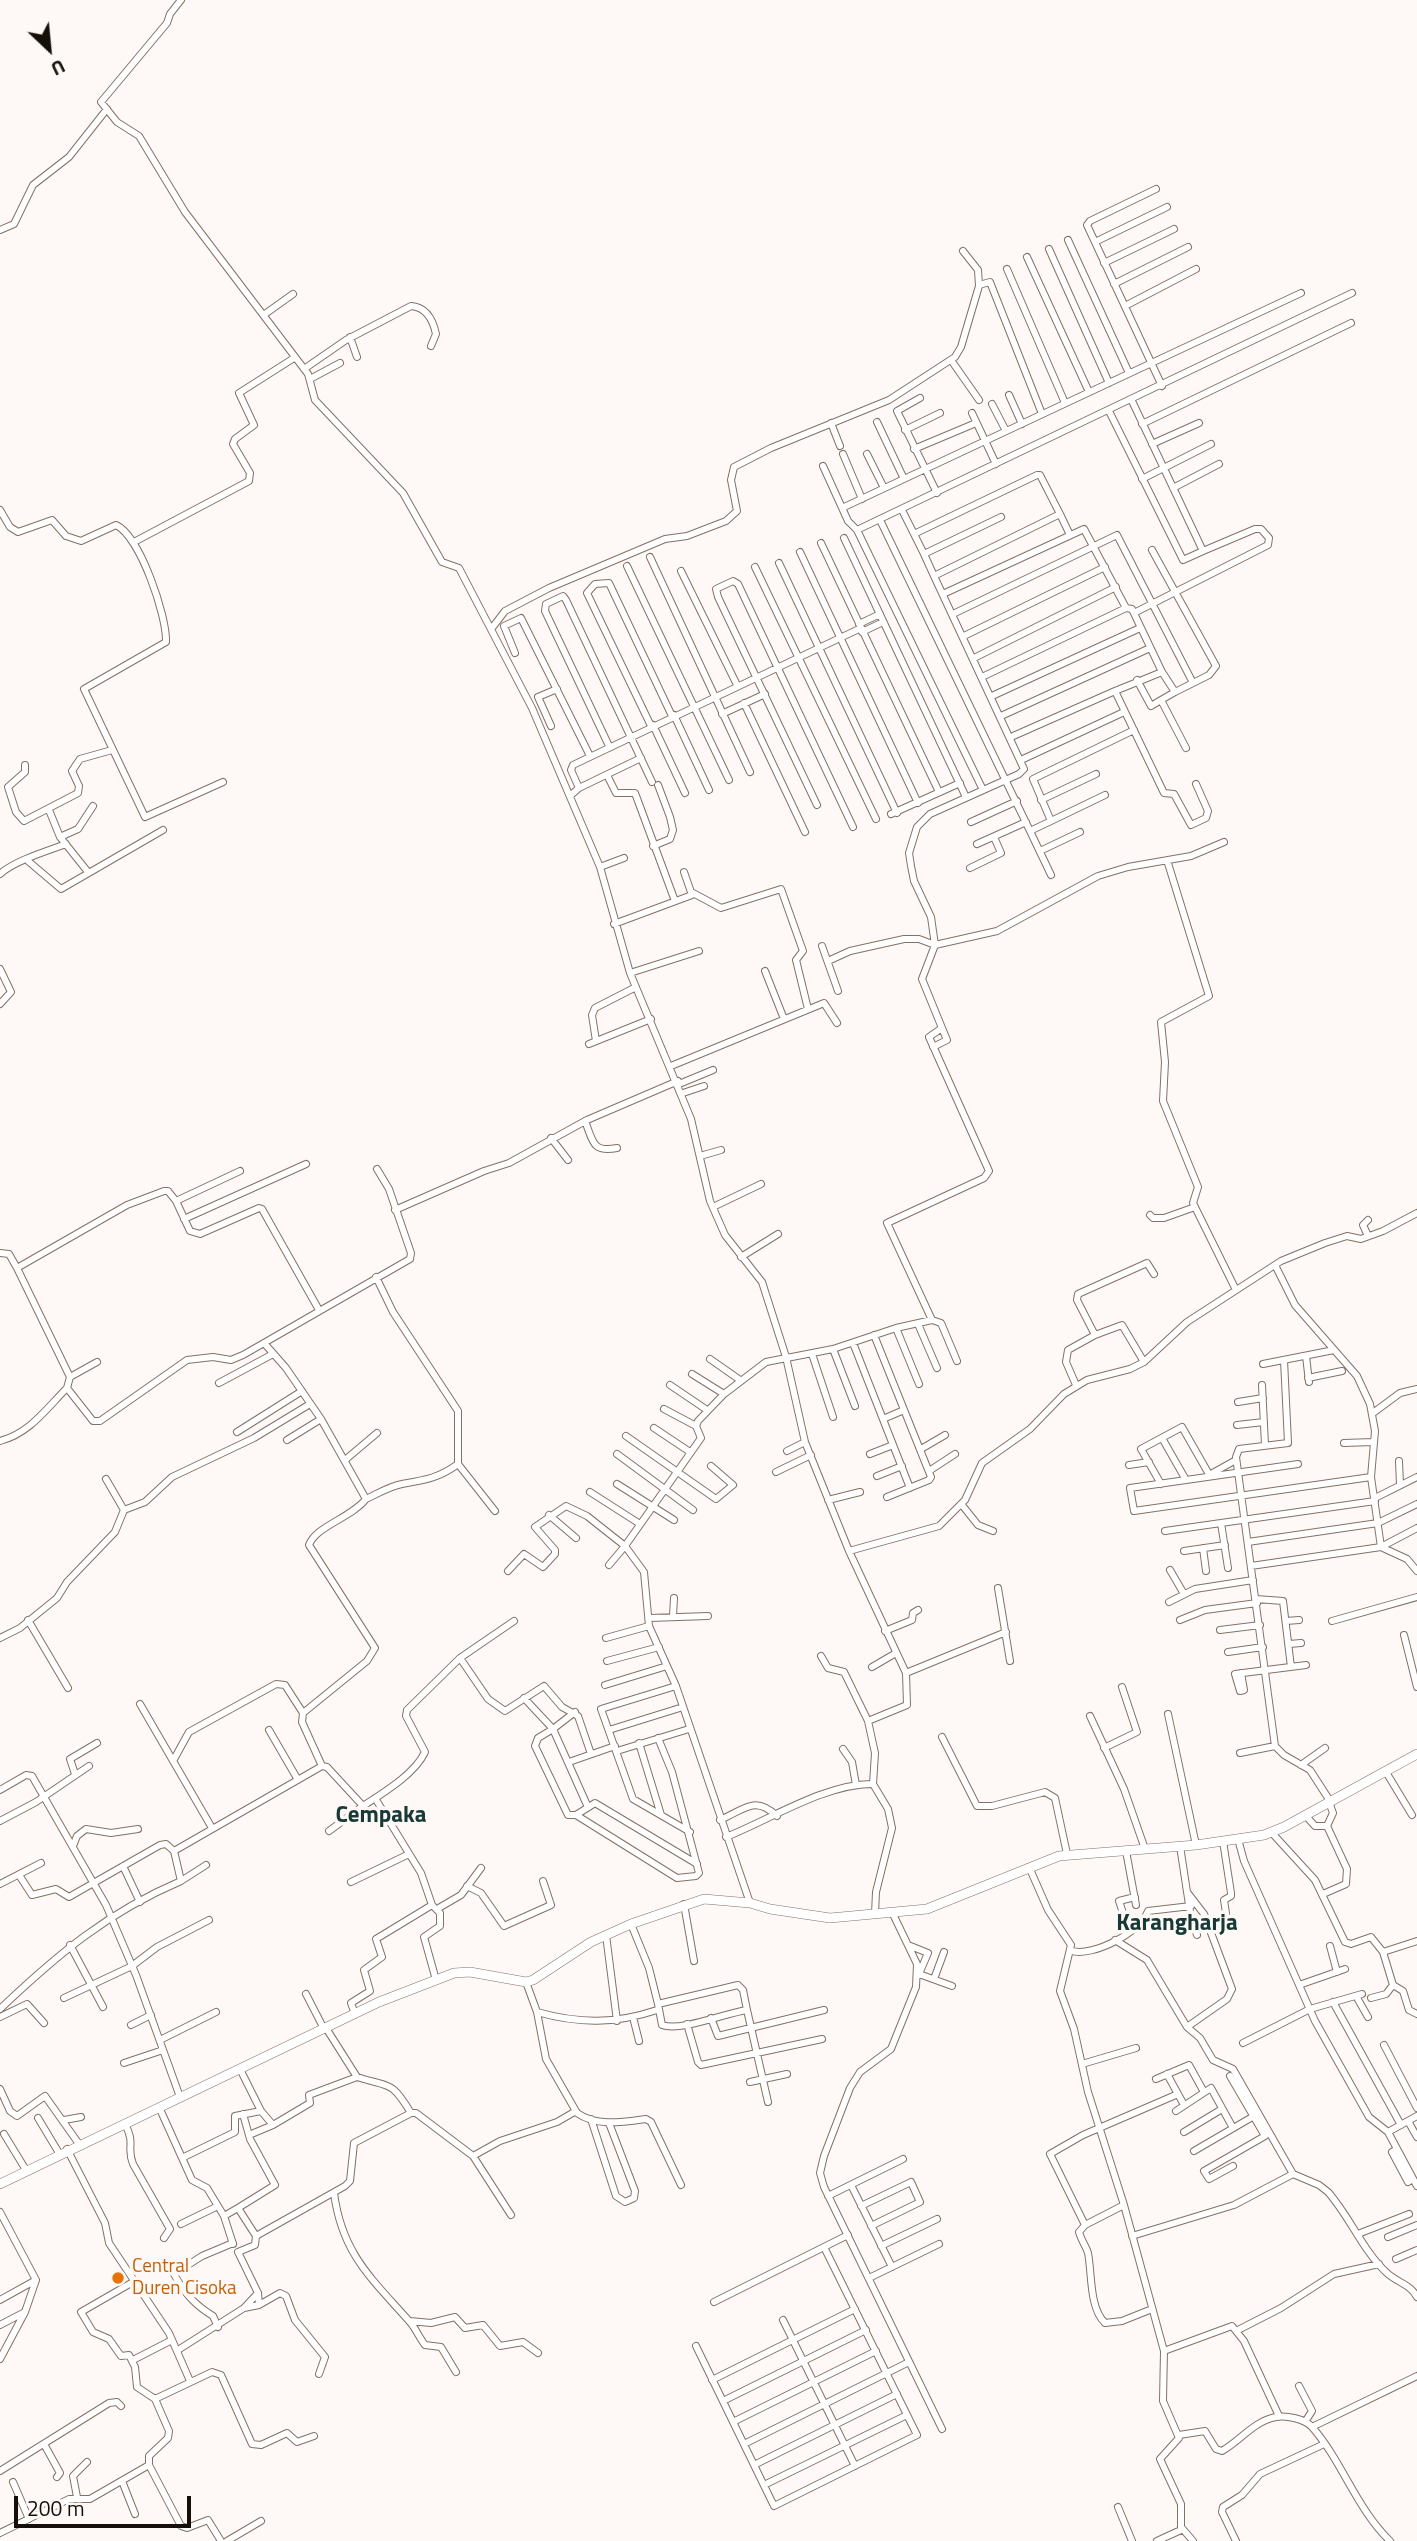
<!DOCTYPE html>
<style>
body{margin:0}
#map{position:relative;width:1417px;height:2541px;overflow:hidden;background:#fef9f6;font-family:"Titillium Web",sans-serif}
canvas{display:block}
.north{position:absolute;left:14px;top:14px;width:70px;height:70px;-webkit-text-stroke:5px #fef9f6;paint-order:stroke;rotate:154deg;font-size:19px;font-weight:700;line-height:28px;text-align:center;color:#150e09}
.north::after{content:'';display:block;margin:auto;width:24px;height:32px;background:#150e09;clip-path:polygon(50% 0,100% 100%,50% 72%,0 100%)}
.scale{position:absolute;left:14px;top:2496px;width:177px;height:32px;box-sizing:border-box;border:4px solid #150e09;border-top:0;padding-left:9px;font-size:21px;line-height:24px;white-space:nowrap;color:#150e09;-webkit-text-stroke:5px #fef9f6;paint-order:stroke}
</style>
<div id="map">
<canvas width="1417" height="2541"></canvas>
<div class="north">U</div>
<div class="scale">200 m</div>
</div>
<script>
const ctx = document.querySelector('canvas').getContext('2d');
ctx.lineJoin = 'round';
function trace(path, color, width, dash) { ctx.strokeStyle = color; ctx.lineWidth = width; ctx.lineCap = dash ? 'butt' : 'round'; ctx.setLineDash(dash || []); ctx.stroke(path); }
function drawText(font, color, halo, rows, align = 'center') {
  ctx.font = font + ' "Titillium Web",sans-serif'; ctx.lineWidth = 7; ctx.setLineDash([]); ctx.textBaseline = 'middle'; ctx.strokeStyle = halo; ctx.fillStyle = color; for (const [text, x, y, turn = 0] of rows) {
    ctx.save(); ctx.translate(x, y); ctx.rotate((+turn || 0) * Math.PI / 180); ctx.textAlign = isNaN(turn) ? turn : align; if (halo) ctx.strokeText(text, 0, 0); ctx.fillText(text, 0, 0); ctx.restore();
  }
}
const street = new Path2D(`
 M181 0 170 14 167 23 101 102 117 122 139 136 185 212 308 374 315 400 403 493 442 562 459 568 532 708 600 867 630 973 691 1119 710 1201 725 1235 762 1282 786 1357 805 1442 849 1551 906 1673 907 1705 868 1721 875 1753 873 1784 888 1809 892 1828 876 1892 875 1914
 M1156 189 1090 221 1087 225 1162 386
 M0 230 14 224 33 185 69 157 107 109
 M1068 240 1129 373
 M1095 242 1167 207
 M1049 249 1109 383
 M1027 257 1089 392
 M1104 263 1174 229
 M1007 269 1065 403
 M1114 284 1188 247
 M979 285 990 282 1042 414
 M1125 306 1196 269
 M265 314 293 294
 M350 337 357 357
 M951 360 979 400
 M304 369 346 340 411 306C426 307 433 320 436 334L431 346
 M310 379 340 363
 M1009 395 1022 424
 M920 398 897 411 937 493
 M992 404 1006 431
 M1109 411 1183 560 1203 551 1132 401
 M972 413 996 464
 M877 422 904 479
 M831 423 840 446
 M1142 424 1351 323
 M905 430 940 413
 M1152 444 1199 423
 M914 449 976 423
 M843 454 862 499
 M867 454 884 488
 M823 466 848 521 857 530 983 790
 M1142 479 1211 444
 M1173 488 1219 464
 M842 508 1301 293
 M0 510 10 527 18 532 52 520 66 536 81 541 116 525C140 536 167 616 166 642L84 689 145 817 223 782
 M902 510 914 534
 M880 520 1030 831 1051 821
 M857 530 1352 293
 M844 538 965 795
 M134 542 249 481 250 473 233 444 235 439 254 425 239 393 294 358
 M821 543 939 792
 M1152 550 1216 666 1209 675 1175 692
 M800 552 918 803
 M924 554 914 534 1037 475H1040L1060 514
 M650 557 750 772
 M779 563 897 813
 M627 566 729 780
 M755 567 876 819
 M681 571 737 685
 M934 576 924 554 1001 517
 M943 594 1084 529 1126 608 982 677
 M1126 608 1132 609 1162 672
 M1134 613 1268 545 1269 538 1261 529H1255L1203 551
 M953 614 1117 535 1193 683
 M859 624 880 614
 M492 628 505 611 549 588 665 539 687 536 726 521 737 511 731 480 734 467 771 448 889 400 955 357 961 347 979 286 978 270 963 251
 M862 632 883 622
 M964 636 1105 567
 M515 653 504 626 521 618 590 756
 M974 658 1116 587
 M1137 680 1151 706 1161 700
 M992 696 1140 628
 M744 703 805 832
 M722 714 765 694
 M674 715 709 790
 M1001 716 1150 648
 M653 725 685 793
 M551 726 538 697 557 689
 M651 726 587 593 595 584 609 583 672 716
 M1011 737 1115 691
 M609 746 545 611 546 604 563 596 566 600 652 782
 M1186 748 1161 700 1175 692 1162 672 1115 691 1164 793 1174 794 1191 825 1206 818 1208 811 1196 784
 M1021 760 1124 712
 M25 765V772L8 787 16 812 24 821 78 793 79 786 72 771 80 759 112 750
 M607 775 616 793H635L675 901
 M579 788 641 758
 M571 795 579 788 571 770 573 765 861 628
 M1105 795 1051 821 1033 779 1134 730
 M1041 800 1096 774
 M817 805 718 597 716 589 733 581 738 584 853 827
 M49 810 60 837 88 872
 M891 814 960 783
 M971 822 1017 801
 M1030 831 1051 875
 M60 837 78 829 93 806
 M977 844 1026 822
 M653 846 670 839 673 830 670 817 658 785
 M1040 851 1080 832
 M1167 860 1209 996 1161 1022 1165 1062 1163 1101 1198 1187 1193 1203 1236 1290
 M28 861 61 889 163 830
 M600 867 624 858
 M970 868 1001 853 994 837
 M0 874C14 861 47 851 66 844
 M693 893 721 908 781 889 803 951 796 960 808 1009
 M614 924 692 895 684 872
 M822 946 838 991
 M828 961 850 951 904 939H919L935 945 997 931 1098 876 1128 867 1191 856 1224 842
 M0 969 11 992 0 1004
 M765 971 784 1019
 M630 973 699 951
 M596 1041 592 1015 595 1008 636 987
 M589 1044 651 1019
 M933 1047 947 1040 942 1028
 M671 1066 824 1003 837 1023
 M679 1084 713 1070
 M683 1093 704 1086
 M585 1121C593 1141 592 1153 617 1148
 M551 1138 568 1160
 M700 1156 721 1150
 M240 1171 176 1201 190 1231 200 1234 259 1208 262 1209 319 1310
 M713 1207 761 1184
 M395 1210 484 1171 509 1163 587 1120 678 1081
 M1150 1215 1153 1218H1164L1195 1207
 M184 1219 306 1164
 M1368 1220 1363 1225 1368 1236
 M0 1253 9 1254 17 1268 70 1377 67 1388 93 1421H100L187 1360 213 1357 231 1360 243 1355 410 1259 411 1253 389 1189 377 1169
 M741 1257 778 1234
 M1275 1265 1295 1305 1357 1376 1370 1404 1375 1431 1371 1477 1381 1547 1407 1559 1417 1571
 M17 1268 127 1205 164 1191H168L176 1201
 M932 1320 941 1323 957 1361
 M918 1324 937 1368
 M896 1328 919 1384
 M874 1335 931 1477 929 1480 887 1497
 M1095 1335 1122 1325 1144 1362
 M264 1343 286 1368 321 1419 366 1499C351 1518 316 1526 309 1545L375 1648 367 1661 303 1713 302 1722 322 1766 327 1767 363 1806C383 1793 415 1774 425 1752L406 1716 407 1710 460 1658 514 1621
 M853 1343 910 1488
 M833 1349 855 1406
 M812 1354 833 1417
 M1306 1356 1309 1382
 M710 1359 740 1380
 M1263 1364 1334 1350
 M692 1374 724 1394
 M70 1377 97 1362
 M1308 1378 1342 1371
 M219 1383 273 1354
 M670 1385 707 1410
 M1076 1385 1066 1362 1068 1350 1095 1335 1077 1300 1078 1294 1147 1263 1154 1274
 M1262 1385 1265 1445
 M1238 1402 1263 1398
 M664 1409 696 1426
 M1373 1413 1400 1393 1417 1389
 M883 1419 904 1410
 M1237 1425 1264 1422
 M654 1428 690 1452
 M237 1432 302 1391
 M626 1436 716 1499 733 1485 711 1466
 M1162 1438 1186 1480
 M287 1440 321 1419
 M0 1441C30 1433 46 1409 67 1388
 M1344 1443 1373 1442
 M921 1449 945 1435
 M787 1451 805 1442
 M617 1454 693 1510
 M870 1454 893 1445
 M345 1460 377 1433
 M1399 1461 1400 1485
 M458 1464 495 1511
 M1298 1464 1130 1488 1134 1511 1371 1477
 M1129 1465 1149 1462
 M929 1471 955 1454
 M776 1472 811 1455
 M1209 1475 1236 1460
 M877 1476 902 1466
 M106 1479 124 1510
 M617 1484 674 1520
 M1161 1484 1141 1449 1182 1427 1210 1476
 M590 1492 640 1524
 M1375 1498 1417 1477
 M366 1499C377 1494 390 1486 402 1484 425 1480 439 1478 458 1464V1411L393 1312 376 1277
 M828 1500 860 1492
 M962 1505 978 1525 993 1531
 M549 1515 576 1538
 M1221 1523 1228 1568
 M1165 1531 1375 1501
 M1248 1542 1378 1523 1417 1504
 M1203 1548 1206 1571
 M849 1551 939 1526 965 1500 982 1463 1030 1429 1064 1394 1087 1380 1130 1369 1144 1362 1187 1322 1281 1261 1325 1243 1347 1236 1361 1239 1383 1231 1417 1213
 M1184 1551 1225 1545
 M1251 1566 1381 1547 1417 1528
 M1170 1570 1184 1594
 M508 1571 524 1554 543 1567 555 1554V1550L535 1527 566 1506 587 1516 625 1546 609 1565
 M998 1588 1010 1661
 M1256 1599 1283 1601 1291 1667
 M1169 1602 1195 1589 1253 1580
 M673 1616 674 1598
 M649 1618 708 1616
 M28 1620 68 1688
 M1180 1620 1205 1610 1257 1603
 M1286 1621 1299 1620
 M1332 1621 1417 1597
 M1220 1630 1260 1625
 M885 1631 912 1620 913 1613 918 1610
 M1404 1635 1417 1687
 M0 1638 20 1628 57 1598 67 1582 115 1532 124 1510 145 1502 172 1477 254 1438 310 1404
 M606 1638 649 1626
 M1289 1644 1301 1643
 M1228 1652 1263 1647
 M821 1656 828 1668 844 1672 868 1721
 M460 1658 488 1699 505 1711 544 1686 562 1707 578 1716 591 1754
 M607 1661 659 1647
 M872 1667 896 1653
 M906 1673 1006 1632
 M1241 1673 1244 1690 1240 1691 1235 1674C1259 1671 1283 1668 1306 1665
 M605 1685 667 1666
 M676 1686 601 1709 633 1799 690 1832
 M524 1698 553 1729 575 1712
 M140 1704 212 1828
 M1168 1714 1196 1845
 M1090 1716 1124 1789 1145 1849
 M269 1730 298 1780
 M609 1730 683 1707
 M942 1737 977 1806H992L1045 1792 1055 1798 1067 1854
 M639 1743 661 1815
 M1275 1746 1236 1457 1239 1449 1288 1443 1284 1360
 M1104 1748 1137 1732 1122 1687
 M843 1749 852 1762 856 1785
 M617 1751 689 1729
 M1240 1753 1275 1746 1284 1755 1310 1770 1330 1801
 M173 1761 189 1732 276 1684 285 1685 303 1713
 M569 1762 615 1746
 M1301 1765 1325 1748
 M1386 1772 1412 1815
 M75 1774 70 1759 97 1743
 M0 1790 26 1775 32 1776 106 1905 136 1975 180 2097
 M375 1798 421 1873 432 1905 440 1913V1926L424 1937 436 1980
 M587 1805 553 1729 538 1738 535 1746 568 1815H576L595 1803 697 1864
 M576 1815 677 1878 696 1876 699 1873 672 1772 658 1738
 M1305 1815 1315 1826H1327L1347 1869 1346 1884 1323 1894
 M720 1820C745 1809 755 1795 777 1816
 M0 1821 36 1802 89 1766
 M1327 1826 1333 1813 1329 1802
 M329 1831 363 1806
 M1272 1833 1315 1880 1345 1942 1351 1944 1371 1937 1383 1952 1393 1985 1386 1994 1371 1998
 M726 1837C769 1820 827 1783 873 1784
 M1238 1839 1244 1861 1315 2021 1369 2117 1388 2132 1417 2186
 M1223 1841 1231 1893V1896L1224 1900 1227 1920
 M73 1846 77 1836 86 1829 111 1833 138 1829
 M1180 1846 1191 1918 1197 1935
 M1126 1851 1136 1905
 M123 1866 140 1902
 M1029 1867 1048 1910 1071 1945 1060 1991 1074 2029 1088 2092 1124 2205 1164 2351 1163 2401 1179 2438 1160 2459 1181 2504V2530L1157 2541
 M19 1875 32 1895 56 1889 69 1897 160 1845 166 1844 174 1851
 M181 1881 206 1865
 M351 1882 409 1854
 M0 1884 41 1863
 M467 1886 481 1893 504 1926 551 1905 543 1881
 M750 1903 676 1686 649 1626 644 1572 625 1546 701 1438 696 1426 698 1421 724 1394 766 1362 833 1349 896 1328 932 1320 887 1223 984 1178 989 1171 929 1037 942 1028 922 979 935 945 931 917 914 881 911 866 909 853 917 827 930 814 1019 774 1024 769 934 576 1060 514 1070 535
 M684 1904 694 1961
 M437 1909 461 1895 481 1868
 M892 1912 917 1964 916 1987 891 2049 860 2072 850 2088 824 2156 820 2173 824 2187 942 2429
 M631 1924 649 1968 658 2004
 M1128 1928 1119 1901 1135 1897
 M606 1935 617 2021
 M1115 1940 1147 1960 1187 2027 1200 2038 1213 2060 1233 2069 1293 2174
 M70 1945 103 2007
 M908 1945 928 1953 919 1974 952 1986
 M1330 1946 1337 1972
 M1072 1951C1093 1957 1141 1932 1148 1911L1191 1906
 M1383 1952 1417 1941
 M934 1979 944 1952
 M526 1982 537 2012C580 2024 615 2024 657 2010
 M738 1985 743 1990 747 2010C726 2013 680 2032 662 2025L658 2004Z
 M1299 1985 1345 1969
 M1393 1985 1403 1991 1409 2010 1417 2014
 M306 1994 324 2029
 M1356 1996 1368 2017
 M64 1998 132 1966 157 1947 209 1920
 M1333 2002 1401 2125
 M0 2009C58 1954 108 1912 181 1881L174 1851 322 1766
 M747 2010 768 2102
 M537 2012 546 2059 577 2113C597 2127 623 2122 646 2119L651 2122 681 2185
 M355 2014 351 2003 370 1991 364 1970 382 1957 376 1939 432 1905
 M0 2017 27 2004 44 2023
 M633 2017 639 2041
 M711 2018 718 2036 824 2010
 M687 2024 698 2062 701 2065 822 2039
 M131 2025 151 2015
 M1187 2027 1227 1999 1232 1989 1204 1914 1187 1892
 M326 2028 357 2077C391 2088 391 2080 411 2113H416L473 2156 500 2141 557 2122 576 2111
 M160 2040 216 2012
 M1243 2043 1310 2009 1362 1994
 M1384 2045 1417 2108
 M124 2063 163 2050
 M1082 2064 1136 2048
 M240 2069 261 2111 273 2125 310 2103 309 2095 357 2077
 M1167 2074 1184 2105
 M1230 2076 1265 2136 1204 2171 1209 2179 1233 2166
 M1156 2079 1189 2065 1204 2092
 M750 2082 787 2074
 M0 2089 10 2111 17 2116 45 2096 79 2144
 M159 2107 192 2180 207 2188 224 2216
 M1176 2111 1211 2088 1233 2128
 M243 2114 250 2139 275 2185 238 2208 256 2236
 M38 2118 59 2153
 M591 2119 616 2196 625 2202 634 2198 635 2191 609 2123
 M64 2120 81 2117
 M1408 2121 1417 2137
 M125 2124C136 2145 126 2147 133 2164L170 2229 164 2238
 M1184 2132 1222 2109
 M1388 2132 1417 2116
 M4 2134 26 2170
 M249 2135 273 2125
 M67 2149 105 2223 109 2243 169 2333 190 2381
 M1397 2149 1392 2152 1408 2182 1413 2179
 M1194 2151 1254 2116
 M473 2156 511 2215
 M184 2157 235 2132V2116L261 2111
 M851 2185 892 2267
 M334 2193C342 2254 372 2279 410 2322 416 2329 419 2337 425 2345L441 2347 456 2372
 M828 2196 903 2159
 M1124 2205 1085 2225 1079 2232C1081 2240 1086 2246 1088 2253 1092 2272 1089 2308 1105 2323L1122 2321 1152 2309
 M861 2206 911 2182 920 2202 871 2226
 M0 2212 36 2280 25 2312 0 2359
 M181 2224 218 2206
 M1085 2225 1050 2154 1083 2135 1178 2094
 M1358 2234 1409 2214
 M1132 2236 1234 2205 1293 2174 1319 2185 1328 2192C1350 2217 1363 2251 1387 2273 1398 2283 1410 2284 1417 2297
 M1388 2237 1417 2225
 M233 2244 224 2216 238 2208
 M881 2246 937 2219
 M1396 2259 1417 2250
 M869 2278 939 2244
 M133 2282 81 2312 93 2332 109 2339 121 2356 129 2355 135 2367 137 2387 155 2399
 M0 2300 36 2280
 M714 2302 848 2235
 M244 2308 258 2293
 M783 2320 855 2466
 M410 2321 431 2323 455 2317 465 2328 483 2325 500 2346 523 2342 538 2353
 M0 2325 23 2313
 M218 2327 213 2316C195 2305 184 2293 174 2274L202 2256 233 2243
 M1238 2330 1281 2308 1334 2274 1379 2264
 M696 2346 774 2506 917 2435 824 2247
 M178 2350 244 2308 259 2305
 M1164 2351 1232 2326 1244 2341 1279 2416
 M133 2360 172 2340
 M319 2374 325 2357 295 2320 286 2296 280 2293 259 2305 258 2293 238 2252 255 2245 256 2236 345 2186 350 2181 354 2143 411 2113
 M712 2380 855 2309
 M1299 2386 1312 2411 1305 2422
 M723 2401 866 2330
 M733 2422 876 2351
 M1312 2427 1417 2376
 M1179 2435 1205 2431 1216 2449 1222 2451C1241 2440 1254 2421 1276 2417 1286 2415 1305 2419 1312 2427 1342 2461 1356 2508 1390 2541
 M44 2444 60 2473 57 2477
 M744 2444 909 2362
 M149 2465V2456L168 2438 169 2431 155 2399 212 2372 221 2375 252 2444 261 2445 287 2433 297 2442 314 2436
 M754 2465 897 2394
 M0 2471 109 2403 117 2402 121 2406
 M122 2481 135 2514
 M13 2482 29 2519
 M764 2485 907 2415
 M77 2497 73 2476 87 2462
 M1118 2507 1132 2541
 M1181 2527 1193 2541
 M0 2533 69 2499H90L149 2465 181 2526 187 2528 208 2520 221 2541
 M227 2541 261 2521
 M1236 2541 1222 2512 1223 2507 1242 2495 1260 2474 1322 2445`);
const secondary = new Path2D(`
 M0 2184 379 2002 436 1980 454 1973 470 1972 526 1982 533 1980 591 1942 631 1924 704 1899 750 1903 770 1909 830 1918 927 1909 1059 1856 1196 1845 1264 1835 1284 1827 1417 1754`);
trace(street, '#847166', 8);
trace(secondary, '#847166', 10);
trace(street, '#fff', 6);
trace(secondary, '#fff', 9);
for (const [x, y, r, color] of [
 [118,2278,7,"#e8710a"]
]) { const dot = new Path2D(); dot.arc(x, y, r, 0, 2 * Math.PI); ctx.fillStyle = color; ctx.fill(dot); trace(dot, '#fef9f6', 2.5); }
drawText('19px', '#c56008', '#fef9f6', [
 ["Central",132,2267],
 ["Duren Cisoka",132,2289]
], 'left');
drawText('bold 23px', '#183a37', '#fef9f6', [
 ["Cempaka",381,1816],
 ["Karangharja",1177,1924]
]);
</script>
